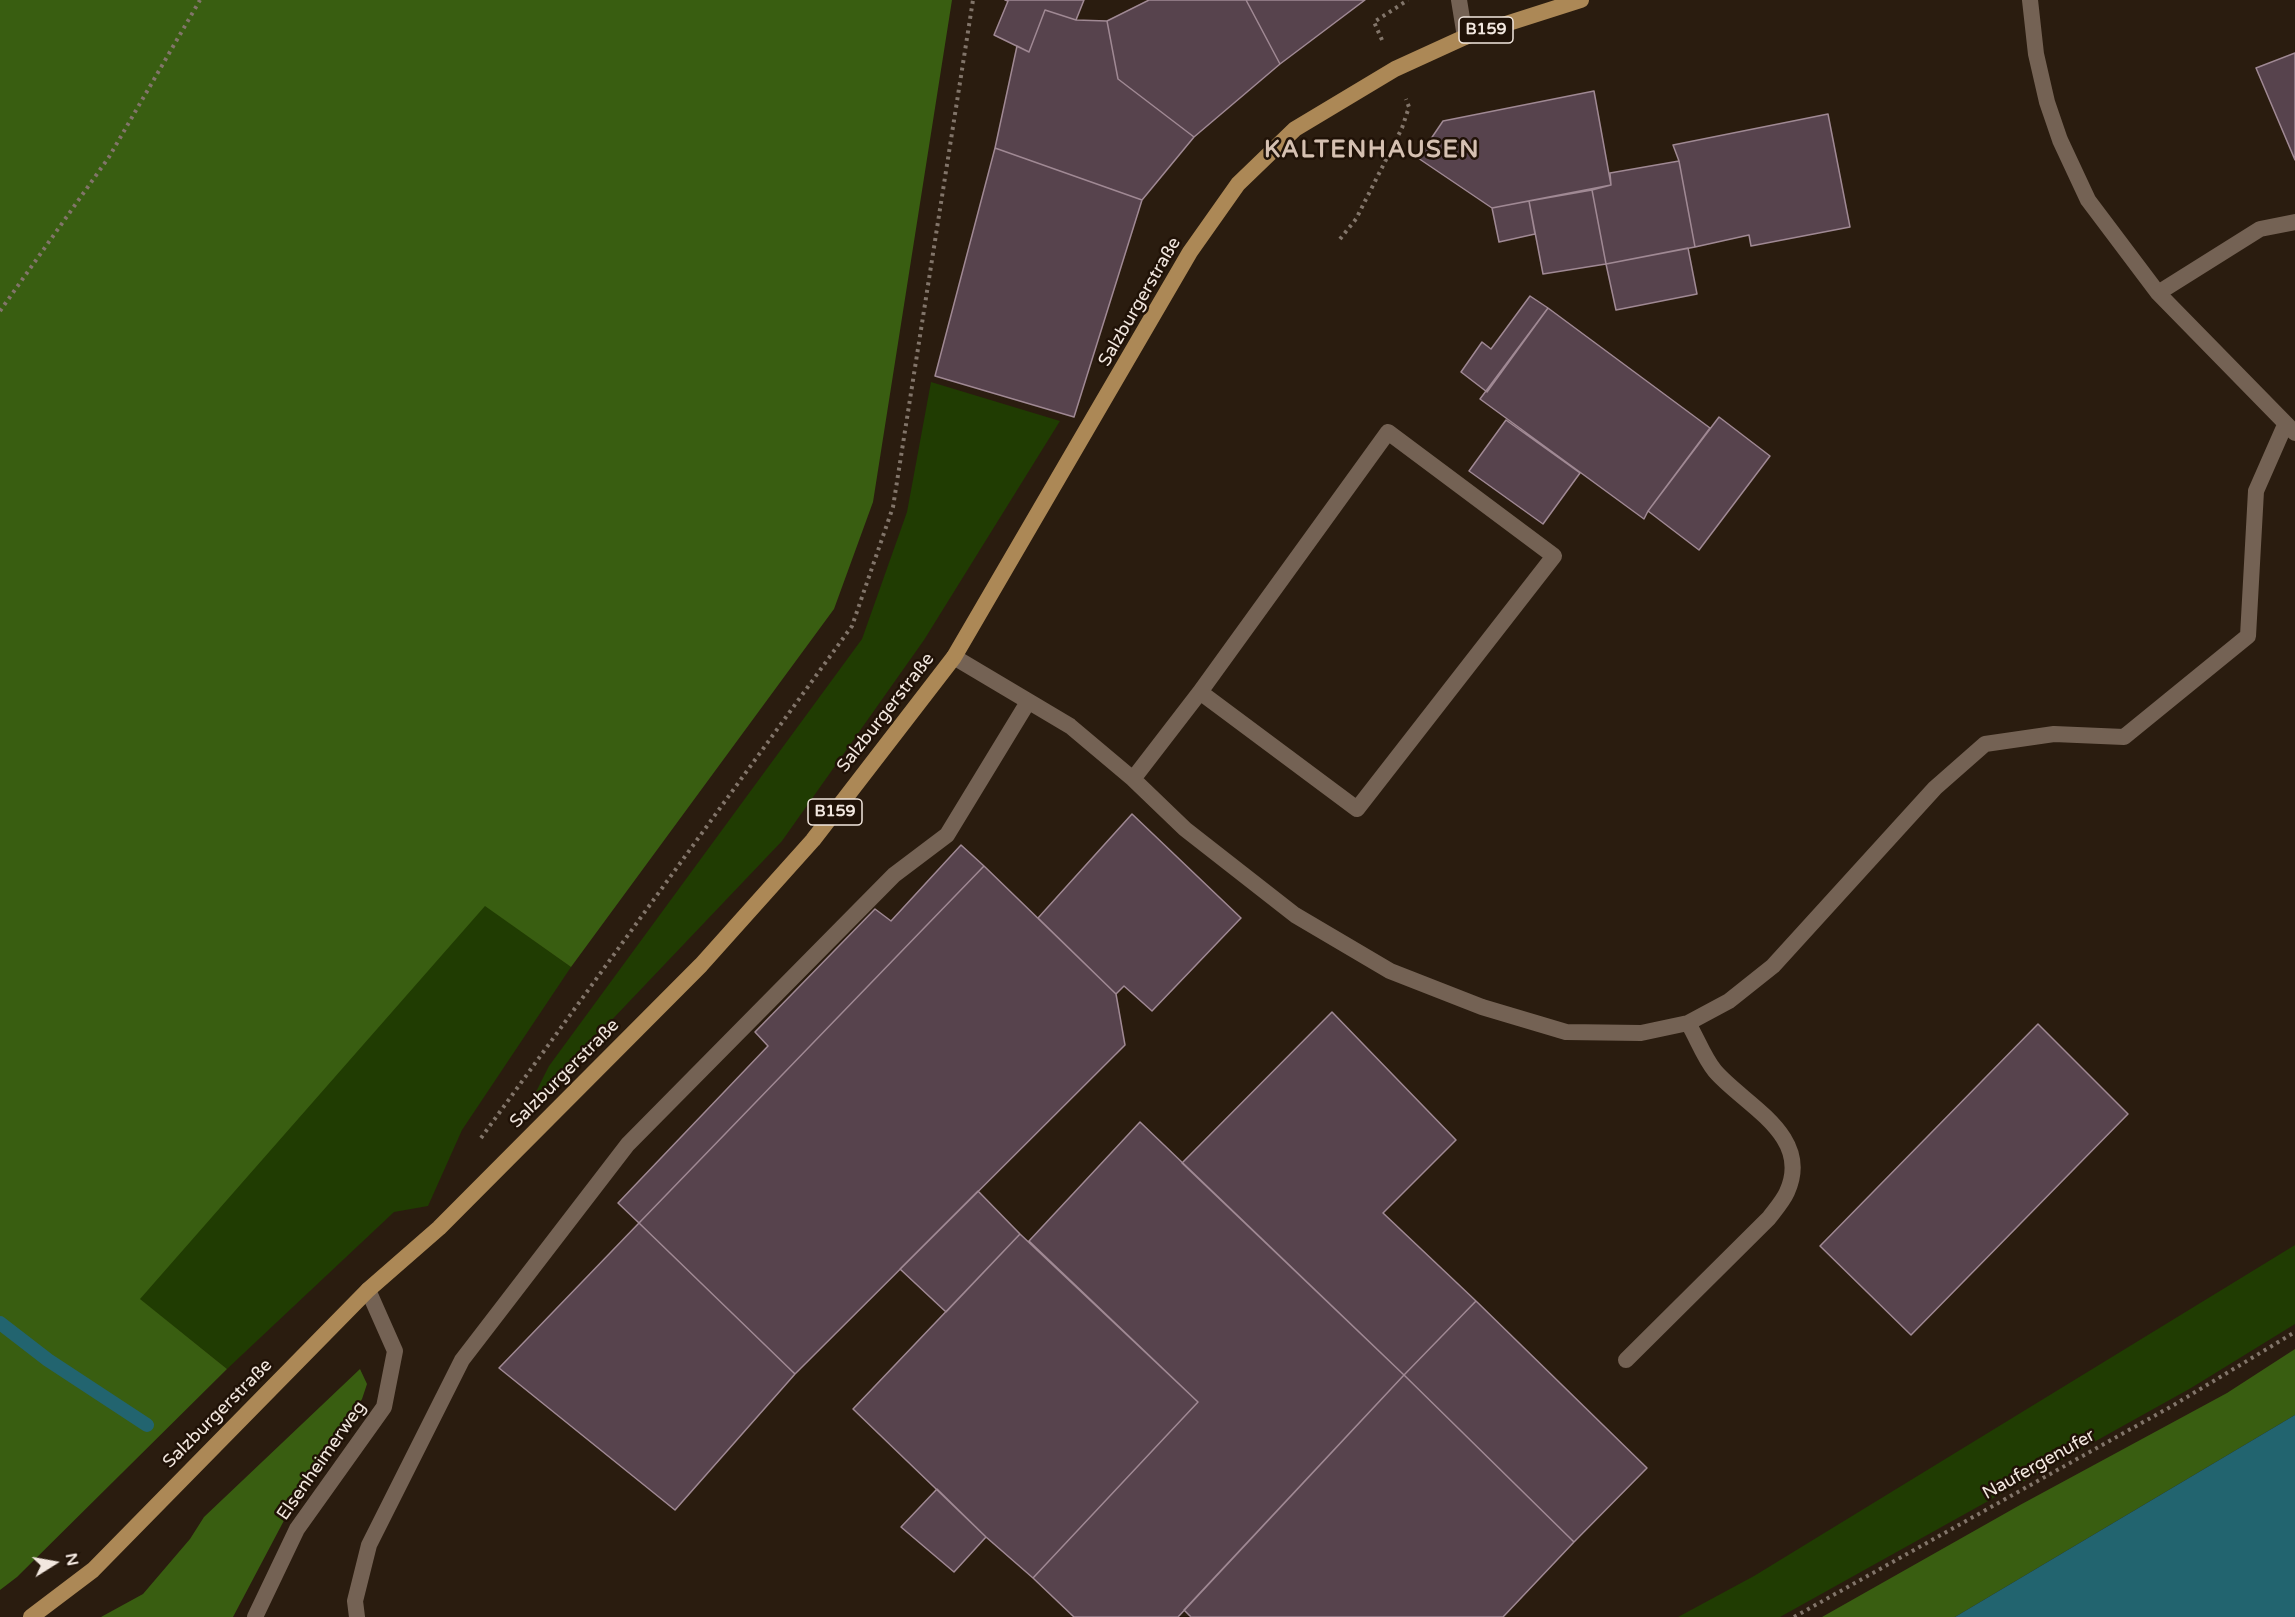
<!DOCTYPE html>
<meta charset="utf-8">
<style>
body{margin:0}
#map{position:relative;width:2295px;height:1617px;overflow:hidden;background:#2a1c0f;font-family:"Varela Round",sans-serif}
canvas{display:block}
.north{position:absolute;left:24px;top:1533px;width:60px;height:60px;-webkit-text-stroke:4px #201207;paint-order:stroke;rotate:79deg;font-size:16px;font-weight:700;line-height:24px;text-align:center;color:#f2e7df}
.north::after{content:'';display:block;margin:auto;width:21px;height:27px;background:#f2e7df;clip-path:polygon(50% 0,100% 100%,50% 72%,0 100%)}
</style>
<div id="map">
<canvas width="2295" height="1617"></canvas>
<div class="north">N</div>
</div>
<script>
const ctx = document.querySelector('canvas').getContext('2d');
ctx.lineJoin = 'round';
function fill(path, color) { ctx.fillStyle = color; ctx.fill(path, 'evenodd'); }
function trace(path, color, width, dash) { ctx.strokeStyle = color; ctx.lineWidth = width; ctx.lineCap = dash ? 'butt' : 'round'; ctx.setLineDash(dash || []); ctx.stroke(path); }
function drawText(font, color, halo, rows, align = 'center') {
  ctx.font = font + ' "Varela Round",sans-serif'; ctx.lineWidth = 5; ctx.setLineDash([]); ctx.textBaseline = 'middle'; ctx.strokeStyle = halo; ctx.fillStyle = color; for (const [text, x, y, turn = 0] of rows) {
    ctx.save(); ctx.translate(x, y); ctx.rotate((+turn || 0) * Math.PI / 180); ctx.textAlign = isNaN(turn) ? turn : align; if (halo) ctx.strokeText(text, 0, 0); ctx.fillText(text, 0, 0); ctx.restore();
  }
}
fill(new Path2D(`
 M931 382 1060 421 924 640 782 841 528 1108 549 1066 862 639 907 512Z
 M485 905 571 967 462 1130 428 1206 394 1212 227 1369 139 1299Z
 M2295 1245V1324L2191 1388 1780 1617H1678L1754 1576Z`), '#203c02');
fill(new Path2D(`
 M0 0H952L873 502 834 609 571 967 485 906 140 1299 227 1369 17 1577 0 1590Z
 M2295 1349V1415L1955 1617H1822L2020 1505 2227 1393Z
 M360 1369 367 1384 362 1399 289 1511 233 1617H101L143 1594 190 1539 204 1517Z`), '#395e11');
fill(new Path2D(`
 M2295 1415V1617H1955Z`), '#22646f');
trace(new Path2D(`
 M0 1323 48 1360 147 1425`), '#22646f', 14);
const building = new Path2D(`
 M1005 0H1084L1076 20 1045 10 1029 52 994 35 1008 1Z
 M1149 0H1246L1280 64 1194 137 1118 79 1107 21Z
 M1246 0H1365L1280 64Z
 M1045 10 1076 20 1107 21 1118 79 1194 137 1142 200 995 148 1017 46 1029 52Z
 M2295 53V160L2256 68Z
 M1594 91 1611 185 1492 208 1418 158 1443 121Z
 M1828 114 1850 227 1751 246 1749 235 1695 247 1679 161 1673 145Z
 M995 148 1142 200 1074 417 935 376Z
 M1679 161 1695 247 1606 264 1592 190 1611 185 1610 173Z
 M1592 190 1606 264 1543 274 1529 201Z
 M1529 201 1535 234 1499 242 1492 208Z
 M1688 248 1697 294 1616 310 1606 264Z
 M1530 296 1548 308 1487 392 1461 372 1482 342 1491 349Z
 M1548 308 1710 428 1648 511 1644 519 1480 399Z
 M1719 417 1770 456 1699 550 1648 511Z
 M1506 420 1580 473 1543 524 1469 471Z
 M1132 814 1241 918 1152 1011 1124 986 1116 994 1038 918Z
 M961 845 984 866 639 1223 618 1203 768 1046 755 1032 875 909 891 921Z
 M984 866 1116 994 1125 1045 795 1374 639 1223Z
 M1332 1012 1456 1140 1383 1213 1476 1301 1404 1375 1182 1163Z
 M2038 1024 2128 1114 1911 1335 1820 1246Z
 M1140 1122 1404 1375 1178 1617H1074L1033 1578 1198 1402 1029 1241Z
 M978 1191 1020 1234 946 1312 900 1269Z
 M639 1223 795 1374 675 1510 499 1368Z
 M1020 1234 1198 1402 1033 1578 986 1537 853 1409Z
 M1476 1301 1647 1468 1574 1542 1404 1375Z
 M1404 1375 1574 1542 1503 1617H1191L1184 1610Z
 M937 1489 986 1537 954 1572 901 1527Z`);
fill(building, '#57434d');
trace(building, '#a08994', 1.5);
trace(new Path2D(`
 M1382 40 1374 22 1408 0
 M1340 239 1356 219 1402 128 1409 107 1406 99
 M0 311 109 157 200 0
 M481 1138 852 626 893 507 973 0
 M1794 1617 2172 1406 2295 1332`), '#82756a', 4, [3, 4.5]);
trace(new Path2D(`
 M2030 0 2036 54 2047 102 2060 140 2088 200 2158 293 2295 433
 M2158 293 2260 229 2295 222
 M954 657 1070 726 1133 779 1185 829 1295 915 1390 971 1482 1007 1566 1032 1641 1033 1688 1023 1729 1001 1773 966 1935 788 1985 744 2054 734 2124 737 2248 636 2256 491 2285 425
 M1133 779 1200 692 1357 809 1554 556 1388 432 1200 692
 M1626 1360 1769 1218C1775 1210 1783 1201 1787 1192 1813 1135 1744 1105 1715 1071 1704 1058 1697 1038 1688 1023
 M357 1617 355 1601 369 1545 462 1360 628 1144 894 875 947 835 1028 702`), '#746254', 16);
trace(new Path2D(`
 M1459 0 1465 37
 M255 1617 297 1529 384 1407 395 1351 368 1290`), '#746254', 16);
trace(new Path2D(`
 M31 1617 93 1570 368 1290 439 1228 701 965 813 840 954 657 1190 252 1238 184 1295 129 1395 69 1465 37 1581 0`), '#ac8856', 16);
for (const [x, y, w] of [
 [1486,30,54],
 [835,812,54]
]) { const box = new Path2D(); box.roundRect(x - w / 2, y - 13, w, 26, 4.5); ctx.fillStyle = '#201207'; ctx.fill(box); trace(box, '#f2e7df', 1.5); }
drawText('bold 16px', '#f2e7df', null, [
 ["B159",1486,30],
 ["B159",835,812]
]);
drawText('18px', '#f2e7df', '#201207', [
 ["Salzburgerstraße",1140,302,-60],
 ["Salzburgerstraße",886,713,-52],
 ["Salzburgerstraße",565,1074,-45],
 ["Salzburgerstraße",218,1414,-45],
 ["Elsenheimerweg",322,1461,-55],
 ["Naufergenufer",2039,1465,-29]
]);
ctx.letterSpacing = '1.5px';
drawText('bold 24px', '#d5c0b1', '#201207', [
 ["KALTENHAUSEN",1372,151]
]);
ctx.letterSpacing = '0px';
</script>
